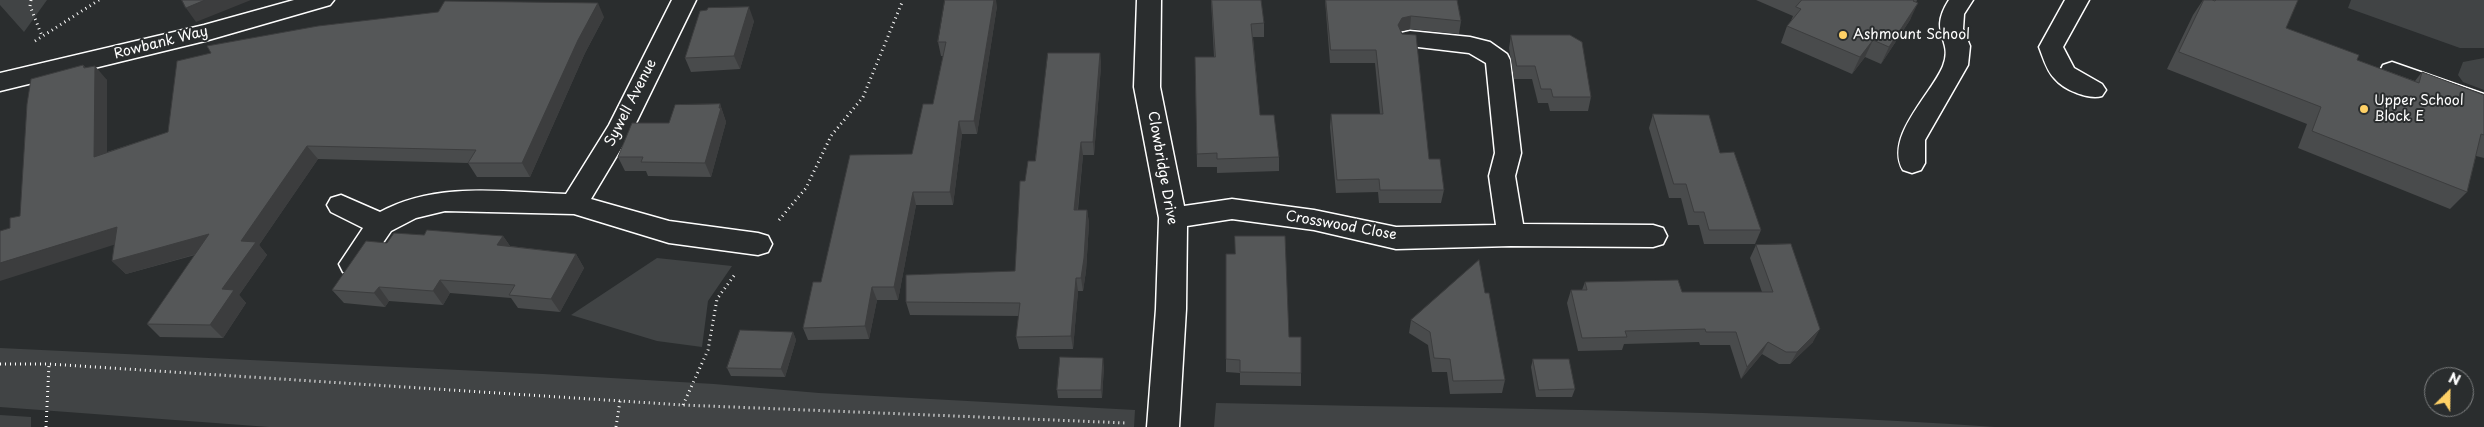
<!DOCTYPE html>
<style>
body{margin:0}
#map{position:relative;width:2484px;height:427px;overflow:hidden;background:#2a2d2e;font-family:"Playpen Sans",sans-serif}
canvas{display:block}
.north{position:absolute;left:2424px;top:367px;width:50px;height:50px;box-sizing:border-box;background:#2a2d2e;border:1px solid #7f8182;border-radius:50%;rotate:23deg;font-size:14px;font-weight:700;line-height:20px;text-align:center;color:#fff}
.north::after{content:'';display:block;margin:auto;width:18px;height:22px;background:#ffd166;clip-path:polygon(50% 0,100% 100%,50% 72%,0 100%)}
</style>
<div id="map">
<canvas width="2484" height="427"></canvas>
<div class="north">N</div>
</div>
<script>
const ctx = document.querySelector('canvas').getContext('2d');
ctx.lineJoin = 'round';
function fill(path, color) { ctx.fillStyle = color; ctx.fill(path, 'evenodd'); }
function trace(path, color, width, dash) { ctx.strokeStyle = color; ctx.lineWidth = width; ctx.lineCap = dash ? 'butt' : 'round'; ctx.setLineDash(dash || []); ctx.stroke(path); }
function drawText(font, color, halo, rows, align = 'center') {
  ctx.font = font + ' "Playpen Sans",sans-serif'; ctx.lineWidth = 4; ctx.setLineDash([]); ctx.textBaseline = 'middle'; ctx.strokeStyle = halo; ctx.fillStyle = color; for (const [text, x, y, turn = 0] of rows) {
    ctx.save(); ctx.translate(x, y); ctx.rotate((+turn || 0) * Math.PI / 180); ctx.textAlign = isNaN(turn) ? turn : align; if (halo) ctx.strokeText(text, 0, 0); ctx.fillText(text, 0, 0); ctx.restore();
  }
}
fill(new Path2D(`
 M0 0H47L24 32 0 5Z
 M2351 0H2484V48H2460L2348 8Z
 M2484 58V90L2463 82 2458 75 2463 62Z
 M657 258 732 266 708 301 702 347 657 341 571 315Z
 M0 348 543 374 714 384 819 393 1135 410 1134 427H269L0 407Z
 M1216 403C1476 409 1736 409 1995 427H1214Z
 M0 415 31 417V427H0Z`), '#414445');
const minor = new Path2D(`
 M294 0H334L330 5 205 41 0 91V73L204 25Z
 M672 0H696L634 127 591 199 669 221 758 233 768 236 772 244 768 252 758 255 669 243 574 214 445 211 416 218 391 231 363 272 353 275 343 272 339 264 363 228 331 212 327 205 331 198 341 195 380 212C438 181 504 192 566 194L609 125Z
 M1137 0H1161L1160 87 1184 206 1232 199 1314 210 1396 227 1496 225 1489 176 1495 153 1486 63 1469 53 1401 45 1398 39 1401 33 1410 31 1470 37 1490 42 1507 54 1510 60 1521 153 1515 176 1523 224 1653 225 1663 228 1667 236 1663 244 1653 247 1511 246 1396 249 1314 230 1232 219 1187 226 1186 309 1179 427H1147L1156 309 1159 218 1134 87Z
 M1949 0H1973L1964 14 1963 29 1970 46 1968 65 1925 140V163L1921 170 1912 173 1903 170C1884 137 1931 95 1943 66 1954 39 1927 34 1949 0Z
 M2065 0H2089L2063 47 2074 68 2102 84 2106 90 2102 96C2089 100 2064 90 2055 79 2047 72 2043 57 2039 47Z
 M2392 62 2484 94V112L2383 77 2380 71 2383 65Z`);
trace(minor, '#fff', 3);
trace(new Path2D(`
 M31 0 30 6 42 36
 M35 41 99 0
 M779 220 806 188 831 136 863 97 903 0
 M0 364H49L683 405 1127 423
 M683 405 708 350 717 299 736 273
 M46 427 49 364
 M616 427 620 401`), '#fff', 3, [1, 4]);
fill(minor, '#2a2d2e');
fill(new Path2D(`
 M1211 0H1261L1264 23V37H1253L1260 115 1279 157V171L1217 173V167H1197L1195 57H1214Z
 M1325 0H1457L1461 21 1459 34 1410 29 1401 31 1429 159 1444 190 1441 203H1379L1378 192 1336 193 1330 127 1331 114H1380L1375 63H1330Z
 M1756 0H1917L1910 20 1881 64 1865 57 1852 74 1781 43 1787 26 1790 23 1793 16Z
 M2203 0H2298L2286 28 2357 60 2415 81 2422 72 2484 95V158L2476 156 2467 192 2450 209 2298 148 2307 124 2167 69 2193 15Z
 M997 6 977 134H962L953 205H916L898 300H877L869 339 808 340 803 328 821 282 912 154 933 104 943 56H941L938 42Z
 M707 10 754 21 740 69 691 72 685 58Z
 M604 17 585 53 530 177H477L468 163 318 159 259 245 267 255 239 295 246 303 223 338 160 337 147 324 195 255 126 274 112 261 114 245 10 228 20 216 83 65 86 68 107 80V152L168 132Z
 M1511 35 1591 97 1588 111H1550L1548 103H1538L1532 79H1514L1509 48Z
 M1100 53 1101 66 1094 155H1083L1078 210H1087L1089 223 1086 271 1083 291H1078L1073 349H1019L1016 337 1019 316 910 315 906 302 1015 271 1025 181 1035 161Z
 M720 104 726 122 711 177 648 176 646 171H625L618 157 669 123Z
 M1653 114 1720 153 1761 230 1755 244H1704L1699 225H1688L1681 198H1669L1649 128Z
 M424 235 503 236 510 246 576 254 584 268 560 312 518 308 511 298 450 293 443 305 389 301 385 307 344 303 332 290 387 243Z
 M1756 245 1813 342 1790 364H1779L1762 354 1741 379 1730 345H1700L1699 342 1624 344 1622 350 1578 351 1567 303 1571 290H1582L1585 282 1682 292H1762L1750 258Z
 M1226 254 1289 337 1301 373V386L1240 385V373L1226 372Z
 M1485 293 1505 380 1502 393 1450 394 1447 372H1432L1428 345 1409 333 1411 320Z
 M793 332 796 340 785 377 731 376 727 368Z
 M1533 359 1575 389 1572 397H1536L1531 367Z
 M1104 366 1102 398H1058L1057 390Z`), '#494b4c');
fill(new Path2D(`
 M205 0H251L196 22 186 8Z
 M994 0H996L997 6 977 134 974 121Z
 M598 3 604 17 585 53 530 177 522 163 578 40Z
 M1918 3 1910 20 1881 64 1889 47Z
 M749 7 754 21 740 69 734 56Z
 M1411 16 1410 29 1401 31 1398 25 1402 18Z
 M1873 40 1865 57 1852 74 1860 57Z
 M1100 53 1101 66 1094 155 1093 142Z
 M83 65 95 79V66L107 80V170L94 157Z
 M720 104 726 122 711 177 705 163Z
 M959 121 962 134 953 205 950 192Z
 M1081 142 1083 155 1076 224 1074 210Z
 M307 146 318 159 259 245 267 255 239 295 246 303 223 338 210 325 222 289 241 241Z
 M913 192 916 205 898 300 894 287Z
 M1087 210 1089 223 1086 271 1083 291 1081 278Z
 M117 227 129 240 0 281V263Z
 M209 234 221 247 126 274 112 261Z
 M503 236 512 249 497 245Z
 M576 254 584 268 560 312 551 299Z
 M1076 278 1078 291 1073 349 1071 336Z
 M440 280 450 293 443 305 433 291Z
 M379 287 389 301 385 307 374 293Z
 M872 287 877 300 869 339 865 326Z
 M1820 329 1813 342 1790 364 1797 352Z
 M793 332 796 340 785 377 781 369Z
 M1768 342 1762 354 1741 379 1747 367Z
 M1103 358 1104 366 1102 398 1101 390Z`), '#3c3d3e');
const building = new Path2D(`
 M182 0H205L186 8Z
 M945 0H994L974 121H959L950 192H913L894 287H872L865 326 803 328 813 282H821L850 155 912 154 923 104H933L946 42H938Z
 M1212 0H1261L1264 23 1251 24 1260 115H1274L1279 157 1217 159V153L1197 154 1195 57H1215Z
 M1326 0H1457L1461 21 1411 16 1402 18 1398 25 1402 34 1416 35 1429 159H1440L1444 190H1380L1379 179 1337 180 1331 114H1383L1376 50H1331Z
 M1802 0H1914L1913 1 1918 3 1889 47 1873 40 1860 57 1787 26 1801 9 1796 7Z
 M2204 0H2212L2215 1 2216 0H2298L2286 28 2359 55 2357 60 2419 83 2422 72 2484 95V135L2481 134 2467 192 2312 131 2321 107 2179 52Z
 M445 1 598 3 578 40 522 163H468L476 150 307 146 241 241 256 242 222 289 234 290 210 325 147 324 209 234 112 261 117 227 0 263V231L10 228V218L20 216 27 104 31 79 83 65 84 68 95 66 94 157 168 132 177 61 211 53 207 46 318 26 438 12Z
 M749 7 734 56 685 58 700 11 707 10 708 8Z
 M1511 35H1570L1582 42 1591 97H1553L1551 89H1541L1535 66H1517Z
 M1048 53H1100L1093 142H1081L1074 210H1087L1084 258 1081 278H1076L1071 336 1016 337 1020 303 906 302V275L1015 271 1020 181H1025L1028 161H1035Z
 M720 104 719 108H721L705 163 641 162 643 157H618L632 123H669L675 105Z
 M1653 114 1709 115 1720 153 1734 152 1761 230H1709L1704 212H1694L1686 184H1674Z
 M427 230 503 236 497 245 576 254 551 299 509 295 515 285 440 280 433 291 379 287 374 293 332 290 366 241 387 243 394 233 424 235Z
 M1235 236H1285L1289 337H1301V373L1240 372V360L1226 359V254H1235Z
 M1791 244 1820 329 1797 352H1786L1768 342 1747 367 1736 332H1706L1705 329 1625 331 1627 337 1582 338 1571 290H1587L1585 282 1678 280 1682 292H1773L1756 245Z
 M1479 260 1485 293H1489L1505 380 1453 381 1450 359 1434 358 1430 332 1411 320Z
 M740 330 793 332 781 369 727 368Z
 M1060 357 1103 358 1101 390H1057Z
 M1533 359H1569L1575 389 1539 390Z`);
fill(building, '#555758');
trace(building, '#3c3d3e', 1);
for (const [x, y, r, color] of [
 [1843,35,5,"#ffd166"],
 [2364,109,5,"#ffd166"]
]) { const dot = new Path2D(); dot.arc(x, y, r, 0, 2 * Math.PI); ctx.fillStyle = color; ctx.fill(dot); trace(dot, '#2a2d2e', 2); }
drawText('14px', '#fff', '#2a2d2e', [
 ["Ashmount School",1853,35],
 ["Upper School",2374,101],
 ["Block E",2374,117]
], 'left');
drawText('14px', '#fff', '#2a2d2e', [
 ["Rowbank Way",161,43,-14],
 ["Sywell Avenue",631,103,-63],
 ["Clowbridge Drive",1162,168,80],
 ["Crosswood Close",1341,226,10]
]);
</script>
